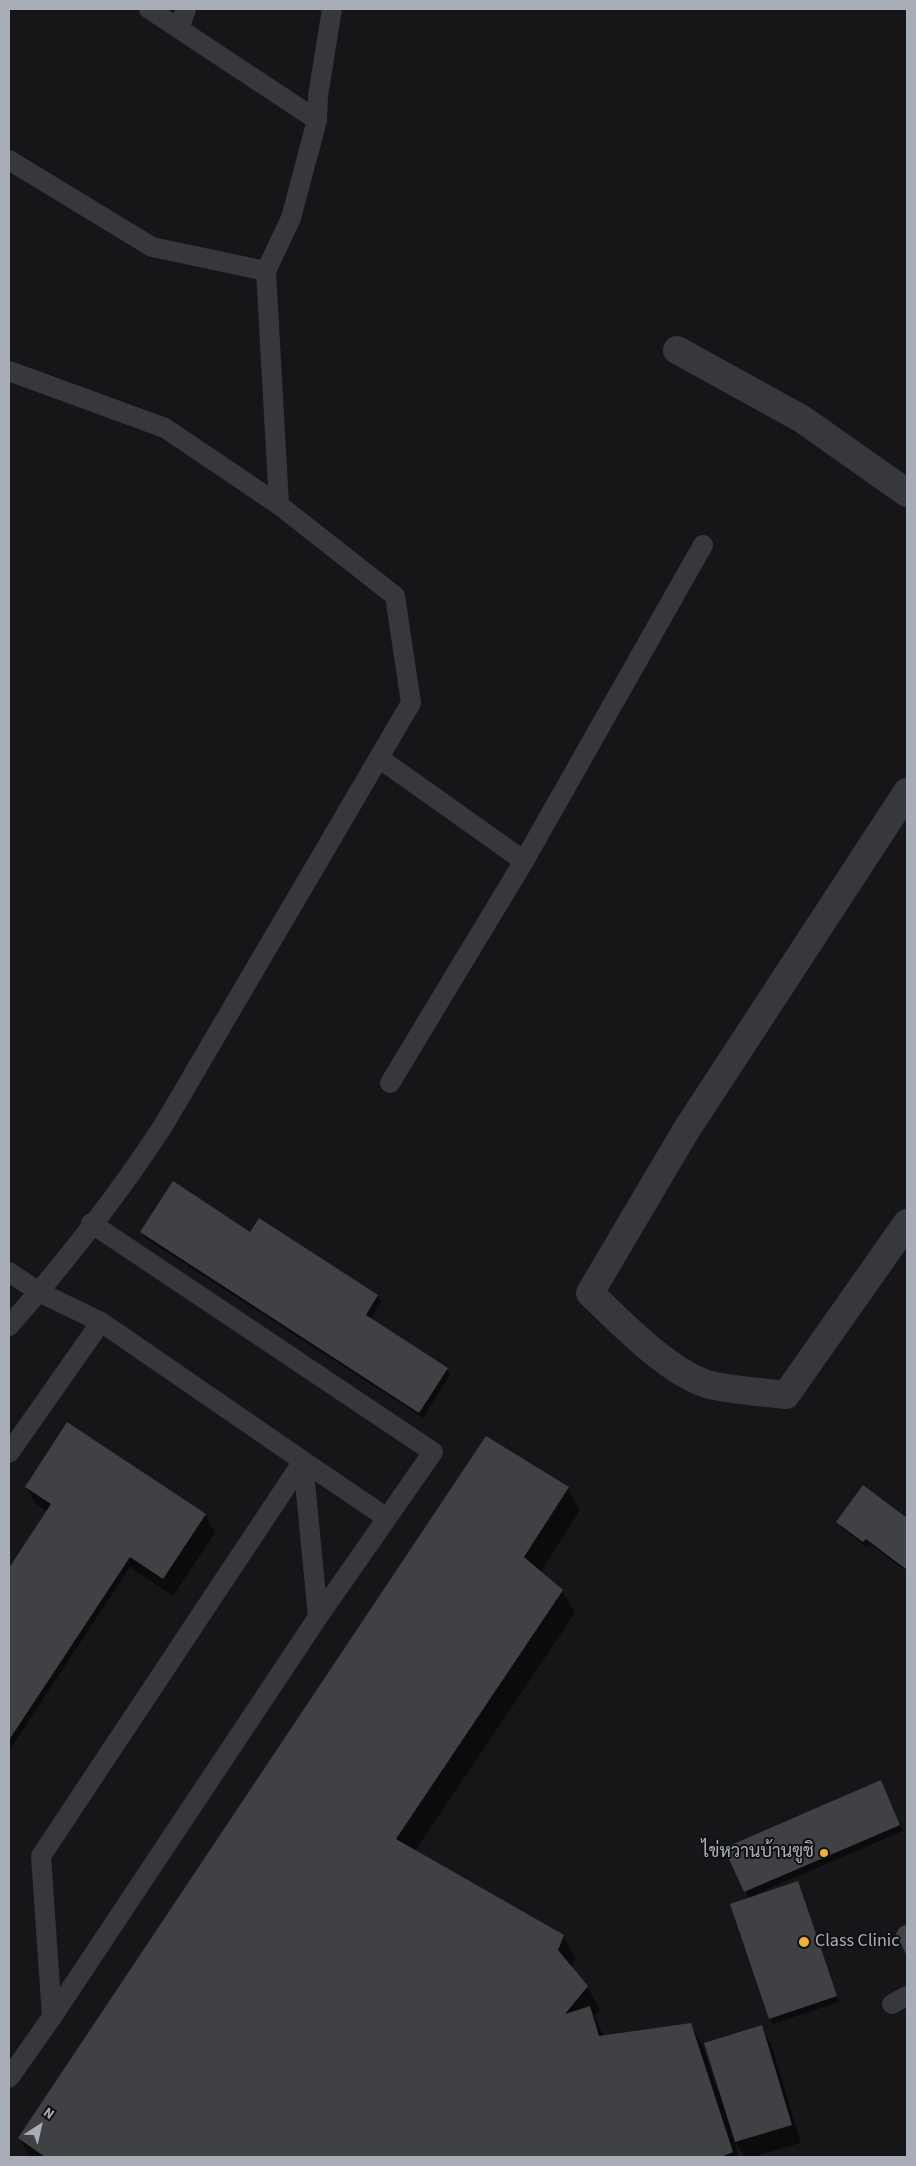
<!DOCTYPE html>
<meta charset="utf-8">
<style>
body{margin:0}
#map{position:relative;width:916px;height:2166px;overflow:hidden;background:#161618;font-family:"Source Sans 3",sans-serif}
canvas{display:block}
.frame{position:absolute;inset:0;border:10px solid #a8adb8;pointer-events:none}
.north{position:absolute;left:15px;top:2101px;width:50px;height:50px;-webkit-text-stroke:4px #111113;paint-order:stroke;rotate:35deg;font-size:14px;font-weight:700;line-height:20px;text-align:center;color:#a8adb8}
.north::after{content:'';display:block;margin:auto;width:18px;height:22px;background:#a8adb8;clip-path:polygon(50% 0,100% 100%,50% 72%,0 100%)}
</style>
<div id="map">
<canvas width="916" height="2166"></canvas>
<div class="frame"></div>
<div class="north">N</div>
</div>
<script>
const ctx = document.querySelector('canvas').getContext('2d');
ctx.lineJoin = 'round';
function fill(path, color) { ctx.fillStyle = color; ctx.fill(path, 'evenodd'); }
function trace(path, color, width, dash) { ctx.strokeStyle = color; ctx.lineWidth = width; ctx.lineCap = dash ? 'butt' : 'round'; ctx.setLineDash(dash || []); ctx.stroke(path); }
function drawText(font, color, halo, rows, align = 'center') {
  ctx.font = font + ' "Source Sans 3",Sarabun,sans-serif'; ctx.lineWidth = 4; ctx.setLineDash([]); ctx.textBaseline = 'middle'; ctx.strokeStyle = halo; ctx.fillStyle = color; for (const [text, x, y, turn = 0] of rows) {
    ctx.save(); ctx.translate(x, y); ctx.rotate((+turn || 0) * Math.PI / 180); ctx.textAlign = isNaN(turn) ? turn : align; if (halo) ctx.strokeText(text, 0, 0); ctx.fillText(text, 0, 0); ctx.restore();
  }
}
fill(new Path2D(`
 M260 1220 378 1296 381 1302 370 1319 447 1369 450 1375 423 1418 145 1238 141 1232 251 1233Z
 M26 1487 205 1515 215 1533 173 1596 130 1567 9 1751V1571L48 1512 36 1504Z
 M863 1487 907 1520V1572L870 1544 867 1547 841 1527 837 1522Z
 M568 1488 580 1510 540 1573 562 1591 575 1613 415 1851 563 1936 576 1958 571 1968 587 1987 600 2009 594 2016 604 2037 690 2024 703 2046 718 2091 761 2027 771 2044 801 2143 752 2157H745L734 2139 739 2157H30L19 2138Z
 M884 1788 903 1831 754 1895 755 1897 797 1882 839 2002 773 2024 770 2019 749 1899 726 1849Z`), '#0007');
fill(new Path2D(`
 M173 1181 250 1232 259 1218 378 1295 366 1315 448 1368 419 1413 140 1232Z
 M67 1422 206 1514 163 1579 130 1557 9 1740V1568L51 1504 25 1487Z
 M486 1436 569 1487 524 1557 563 1590 396 1839 564 1935 558 1950 588 1986 565 2014 590 2006 599 2036 691 2023 733 2152 721 2157H45L18 2138Z
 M863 1485 907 1518V1570L866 1539 863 1542 836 1522Z
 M881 1780 900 1825 744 1892 724 1848Z
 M798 1881 837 1996 769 2019 730 1904Z
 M907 1924V1956L896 1934 899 1928Z
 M762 2025 792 2125 735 2142 704 2043Z`), '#404145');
trace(new Path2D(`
 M149 9 317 120
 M179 29 186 9
 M9 160 152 247 266 271
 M9 371 165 428 279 505 395 596 411 703 163 1126C118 1195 63 1265 9 1326
 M279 505 266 271 291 218 317 120 318 96 332 9
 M379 758 524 861
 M390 1083 524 861 703 545
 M9 1272 39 1292 101 1322 303 1461 318 1617
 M9 1453 101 1322
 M892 2004 907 1996
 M52 2017 41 1856 303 1461 387 1518
 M9 2078 52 2017 318 1617 433 1452 91 1223`), '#37383d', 20);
trace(new Path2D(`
 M677 350 802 419 907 493
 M907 792 685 1132 590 1293C620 1322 667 1371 707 1384 727 1390 763 1392 786 1395L907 1223`), '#37383d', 28);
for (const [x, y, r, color] of [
 [824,1853,5,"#f2b134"],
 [804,1942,6,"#f2b134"]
]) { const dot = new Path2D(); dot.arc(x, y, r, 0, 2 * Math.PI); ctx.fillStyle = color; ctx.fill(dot); trace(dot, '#111113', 2); }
drawText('18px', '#a8adb8', '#111113', [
 ["ไข่หวานบ้านฃูชิ",814,1853],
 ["Class Clinic",815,1942,"left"]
], 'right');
</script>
